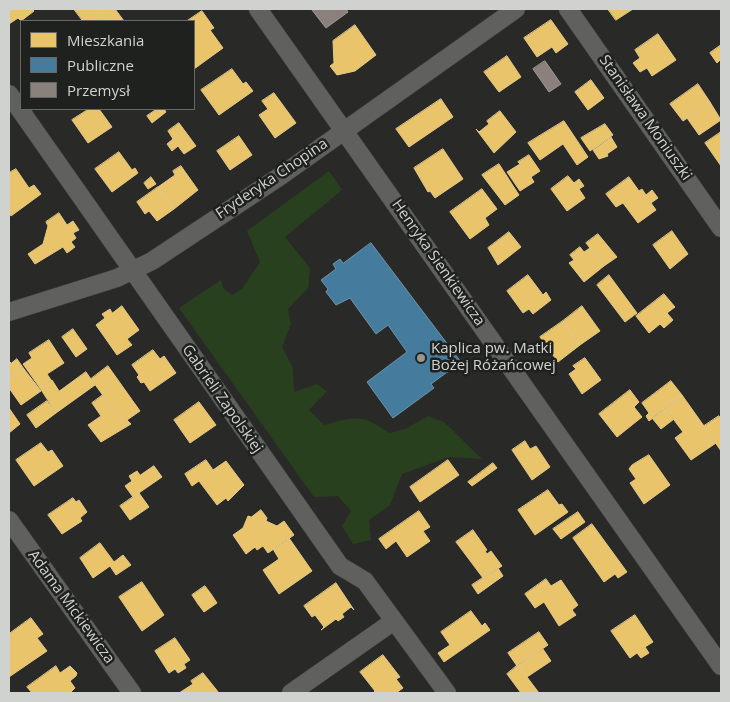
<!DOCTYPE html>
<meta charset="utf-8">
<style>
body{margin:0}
#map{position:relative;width:730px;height:702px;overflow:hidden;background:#292a28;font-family:"Open Sans",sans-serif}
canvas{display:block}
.frame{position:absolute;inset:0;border:10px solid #d0d2cf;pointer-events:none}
.legend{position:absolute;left:20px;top:20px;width:175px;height:90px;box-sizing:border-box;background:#1e211d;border:1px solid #656864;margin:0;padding:6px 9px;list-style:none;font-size:15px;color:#d0d2cf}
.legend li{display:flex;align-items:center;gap:10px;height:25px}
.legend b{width:25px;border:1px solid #656864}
</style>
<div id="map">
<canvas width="730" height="702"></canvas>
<div class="frame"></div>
<ul class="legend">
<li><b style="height:14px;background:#e9c46a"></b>Mieszkania</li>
<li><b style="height:14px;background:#457b9d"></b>Publiczne</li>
<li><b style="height:14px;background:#8a817c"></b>Przemysł</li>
</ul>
</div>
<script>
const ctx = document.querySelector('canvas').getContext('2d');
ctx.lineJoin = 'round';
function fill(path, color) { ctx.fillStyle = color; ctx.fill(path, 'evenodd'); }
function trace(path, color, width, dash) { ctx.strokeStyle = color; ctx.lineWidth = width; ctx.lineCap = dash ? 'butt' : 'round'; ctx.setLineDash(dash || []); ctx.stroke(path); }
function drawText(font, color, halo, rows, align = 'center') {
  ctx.font = font + ' "Open Sans",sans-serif'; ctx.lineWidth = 5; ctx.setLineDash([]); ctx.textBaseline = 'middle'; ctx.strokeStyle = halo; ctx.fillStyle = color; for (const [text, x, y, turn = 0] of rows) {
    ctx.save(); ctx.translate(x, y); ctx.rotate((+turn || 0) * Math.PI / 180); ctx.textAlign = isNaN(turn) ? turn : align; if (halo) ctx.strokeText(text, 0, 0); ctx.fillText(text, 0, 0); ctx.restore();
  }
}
fill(new Path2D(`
 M329 171 342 190 285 237 310 268 308 288 288 309 291 324 282 347 293 368 294 392 317 384 327 391 309 410 324 425C354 416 363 414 389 433L405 429 428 416 444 422 482 459 449 457 402 474 390 505 369 520 371 540 353 544 342 526 351 511 338 496 314 497 179 308 221 280 223 288 232 295 243 288 260 262 247 231Z`), '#28401e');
const homes = new Path2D(`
 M9 9H32L34 11 21 21 18 18 9 24Z
 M74 9H98L107 21H83Z
 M98 9H115L124 21H107Z
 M608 9H633L616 20Z
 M202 11 214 28 210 30 223 48 194 69V21H187Z
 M551 20 568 44 556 53 552 47 537 57 524 38Z
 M355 25 376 55 355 71 337 75 330 66 334 63 333 41Z
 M658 34 676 60 652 76 647 68 640 72 633 63 640 58 635 50Z
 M721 45V59L717 63 710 53Z
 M507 56 521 77 499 92 484 72Z
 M232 69 243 84 246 82 253 91 219 115 201 90Z
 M591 80 604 98 588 110 575 92Z
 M698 84 710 102 683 121 670 104Z
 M274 93 296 123 275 138 259 115 268 109 262 101Z
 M441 99 453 117 409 147 396 129Z
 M710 102 721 120 699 135 687 118Z
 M89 109H99L112 127 88 143 72 120Z
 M157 109H164L166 112 152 123 147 116Z
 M500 111 516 132 494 153 476 129 479 132 489 124 487 121Z
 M564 121 588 157 577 165 563 144 540 160 528 143Z
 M179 123 196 146 184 154 178 146 172 151 167 144 173 139 168 131Z
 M605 124 613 135 590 151 581 138Z
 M721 132V166L705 143Z
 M239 136 252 155 230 170 217 151Z
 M611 137 617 147 607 154 608 156 599 159 593 150Z
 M443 149 463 179 435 198 430 191 428 192 414 168Z
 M119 152 132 170 135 168 138 173 112 192 95 169Z
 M529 155 540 171 531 177 534 182 520 191 507 172 520 164 518 162Z
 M499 164 519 195 505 205 482 175Z
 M181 166 198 190 174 209 158 187 175 175 173 171Z
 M16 169 29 188 34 185 41 194 11 216 9 213V173Z
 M568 176 574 183 579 179 584 186 579 189 585 198 567 211 551 189Z
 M151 177 156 184 148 189 144 183Z
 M629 177 639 191 642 189 646 195 652 190 658 198 651 203 656 210 638 223 623 203 616 207 606 194Z
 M158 187 174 209 157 221 149 211 145 214 137 202Z
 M482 189 497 209 485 218 489 225 470 239 450 212Z
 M59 213 67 225 73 221 79 230 73 233 76 238 71 242 75 247 67 253 63 247 35 264 28 254 43 244 48 226 46 222Z
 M672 231 688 254 670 269 653 245Z
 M509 232 521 247 498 265 488 248Z
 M598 234 617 257 604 266 586 243Z
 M580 247 584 252 590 248 604 266 584 282 569 263 574 260 570 255Z
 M528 275 543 295 546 292 551 300 533 314 529 309 523 313 507 291Z
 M609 275 637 313 625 322 597 285Z
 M664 294 675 307 667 313 673 320 664 328 660 324 649 333 636 316Z
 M122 306 139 330 127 339 132 345 117 355 96 325 105 318 102 314 110 309 112 313Z
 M582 306 600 331 580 345 563 321Z
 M563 321 580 345 558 362 540 337Z
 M73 329 87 349 76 357 62 337Z
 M49 340 64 363 47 374 51 380 40 388 23 364 32 358 29 353Z
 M153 350 160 359 164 356 176 373 150 391 144 382 141 383 137 377 139 375 132 365Z
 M585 358 601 380 582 394 569 374 576 369 573 366Z
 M17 359 24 369 9 379V361L11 363Z
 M108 366 140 411 127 420 131 424 126 427 91 379Z
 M24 369 41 391 21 405 9 388V379Z
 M86 372 95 385 56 413 40 388 52 380 59 391Z
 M671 381 682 395 649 421 646 416 649 413 642 403Z
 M630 390 639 402 634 407 642 417 617 437 599 414Z
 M103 395 126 427 101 442 88 425 101 416 92 403Z
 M682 395 716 443 691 460 675 438 683 432 665 408Z
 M47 401 56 413 36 428 27 415Z
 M199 402 216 425 190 443 174 420Z
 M9 408 20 424 9 433Z
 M665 408 674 419 661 429 652 418Z
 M719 416 721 419V451L704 426Z
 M525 441 530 449 536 446 550 467 532 480 512 450Z
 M41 443 48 452 52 450 63 466 34 486 16 460Z
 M649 455 670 485 644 504 630 483 636 479 629 469 632 465Z
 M206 460 213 470 226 461 244 485 228 501 226 498 217 505 199 481 192 486 185 474Z
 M448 460 459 475 420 502 410 487Z
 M493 463 497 468 472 486 468 482Z
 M154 466 162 477 133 497 125 486 132 481 129 476 137 471 140 475Z
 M548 490 559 505 562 504 568 512 535 535 518 510Z
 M139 493 149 507 130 520 120 506Z
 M73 498 76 502 79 500 87 512 80 518 82 521 62 534 48 515Z
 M261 510 267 518 266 521 277 526 284 521 294 535 268 553 263 546 257 550 255 547 246 554 233 535 243 528 248 516 251 517Z
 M419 511 430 527 423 531 430 541 407 557 396 541 386 549 379 539Z
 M578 512 585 522 561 539 553 529Z
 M592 524 627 572 618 578 615 574 604 582 573 538Z
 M473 530 487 550 485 551 487 554 491 551 502 566 483 578 456 542Z
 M289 538 312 571 279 594 263 570 279 559 273 549Z
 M100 543 114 562 123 555 131 565 116 575 110 566 93 578 80 558Z
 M498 568 503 576 478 594 472 585Z
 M546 579 551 586 561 580 578 605 572 610 576 615 559 626 544 602 535 608 525 594Z
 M142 582 164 615 142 631 119 597Z
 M336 583 354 610 351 607 342 614 344 617 338 621 336 619 321 630 324 627 315 615 312 617 304 606Z
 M205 586 211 594 198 604 192 595Z
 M211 594 217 603 204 612 198 604Z
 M471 611 482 626 485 623 490 630 444 662 438 653 450 645 441 632Z
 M635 615 653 642 645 647 649 653 641 658 637 653 630 658 611 631Z
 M31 618 43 634 37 638 47 651 9 677V634Z
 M539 632 548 645 517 666 508 653Z
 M175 638 190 660 184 664 186 668 178 673 175 669 169 673 155 651Z
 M543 649 551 661 527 677 519 664Z
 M383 655 400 677 396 679 403 688 396 693H373L375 691 360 672Z
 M519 664 527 677 539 693H521L507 674Z
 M56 666 60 673 70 666 77 673 76 676 70 681 75 688 71 692 72 693H32L27 687Z
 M203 673 219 693H179L193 684 191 681Z`);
fill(homes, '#e9c46a');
trace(homes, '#e2c888', 1);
const public = new Path2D(`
 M371 243 461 362 431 384 434 388 393 418 367 382 407 352 388 325 376 334 350 298 336 305 326 292 328 289 321 280 336 269 333 264 340 259 343 263Z`);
fill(public, '#457b9d');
trace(public, '#6f95ac', 1);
const industry = new Path2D(`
 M346 9 348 12 326 28 312 10Z
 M545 61 561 84 549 92 533 69Z`);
fill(industry, '#8a817c');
trace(industry, '#9f9995', 1);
const minor = new Path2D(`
 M258 9 721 666
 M568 9 721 228
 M9 94 340 566 365 581 447 693
 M9 312 117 278 152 261 282 175 516 9
 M9 520 132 693
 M291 693 394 621`);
trace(minor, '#444543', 19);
trace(minor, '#60615f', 18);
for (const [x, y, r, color] of [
 [421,358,5,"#969795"]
]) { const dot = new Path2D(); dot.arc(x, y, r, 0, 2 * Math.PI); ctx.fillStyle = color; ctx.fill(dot); trace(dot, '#1e211d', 2); }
drawText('15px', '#d0d2cf', '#1e211d', [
 ["Stanisława Moniuszki",645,118,55],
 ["Fryderyka Chopina",272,179,-34],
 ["Henryka Sienkiewicza",438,263,55],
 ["Gabrieli Zapolskiej",222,399,55],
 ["Adama Mickiewicza",71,607,54]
]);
drawText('15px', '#d0d2cf', '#1e211d', [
 ["Kaplica pw. Matki",431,349],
 ["Bożej Różańcowej",431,366]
], 'left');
</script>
